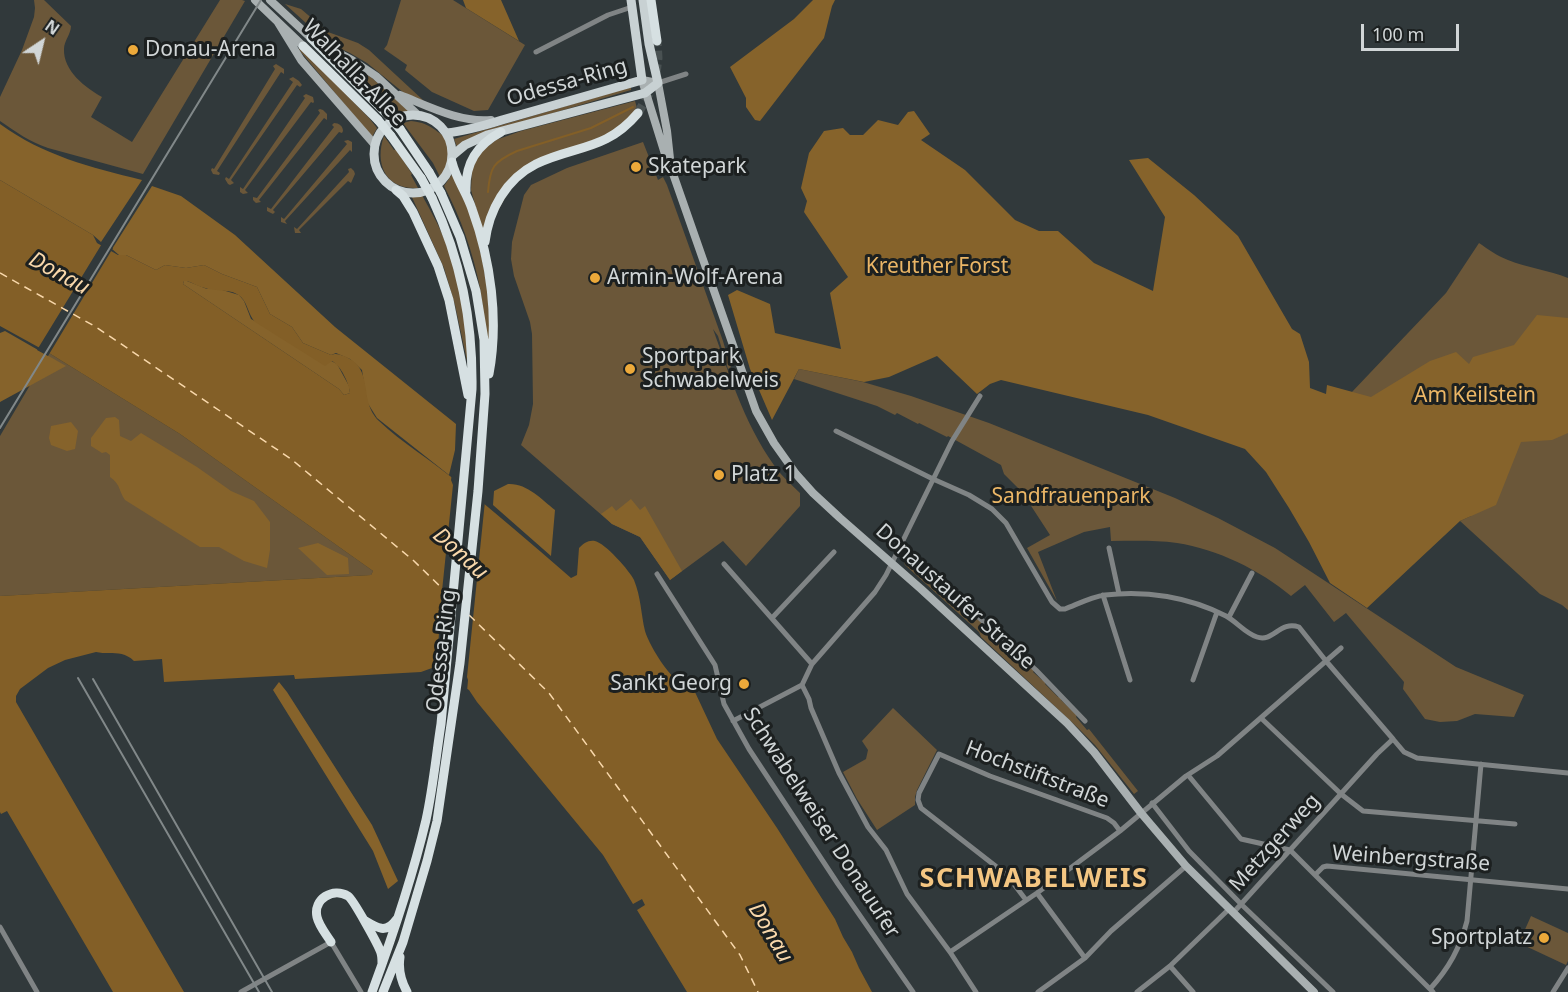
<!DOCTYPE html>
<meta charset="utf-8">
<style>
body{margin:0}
#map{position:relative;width:1568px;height:992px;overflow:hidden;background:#31393b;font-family:"Noto Sans",sans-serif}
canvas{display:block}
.north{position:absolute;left:12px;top:12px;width:60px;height:60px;-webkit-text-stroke:4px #1c2020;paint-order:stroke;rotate:35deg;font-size:16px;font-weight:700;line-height:24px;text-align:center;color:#d1d6d7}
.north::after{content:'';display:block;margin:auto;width:21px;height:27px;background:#d1d6d7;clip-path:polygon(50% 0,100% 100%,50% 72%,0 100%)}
.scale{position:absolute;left:1361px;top:24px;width:98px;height:27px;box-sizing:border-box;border:3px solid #d1d6d7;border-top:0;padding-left:8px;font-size:18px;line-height:21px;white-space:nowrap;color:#d1d6d7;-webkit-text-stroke:4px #1c2020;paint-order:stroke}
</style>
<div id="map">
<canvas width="1568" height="992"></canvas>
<div class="north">N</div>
<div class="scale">100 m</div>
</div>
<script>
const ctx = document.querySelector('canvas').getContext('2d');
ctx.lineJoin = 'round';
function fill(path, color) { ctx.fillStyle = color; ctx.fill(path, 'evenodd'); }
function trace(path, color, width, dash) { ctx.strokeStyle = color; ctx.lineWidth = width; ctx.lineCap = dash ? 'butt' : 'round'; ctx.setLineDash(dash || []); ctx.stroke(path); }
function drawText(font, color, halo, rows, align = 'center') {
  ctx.font = font + ' "Noto Sans",sans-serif'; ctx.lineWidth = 6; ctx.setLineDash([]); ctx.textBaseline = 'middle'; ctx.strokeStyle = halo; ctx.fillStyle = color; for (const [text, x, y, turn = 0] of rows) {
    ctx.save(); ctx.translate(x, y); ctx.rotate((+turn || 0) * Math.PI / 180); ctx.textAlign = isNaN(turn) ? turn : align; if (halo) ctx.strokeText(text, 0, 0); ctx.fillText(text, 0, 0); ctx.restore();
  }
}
fill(new Path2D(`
 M34 0H44L71 26C71 34 64 41 64 49 63 71 86 88 102 97L91 117 132 142 220 0H242L245 1 143 174 48 148C30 142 16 132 0 121V97L22 50 34 17 35 8Z
 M401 0H453L525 45 488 110 474 111 432 92 405 70 407 65 384 49 387 45Z
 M285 4 301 9 328 32 358 43 369 50 424 101 404 93 367 63 350 53 328 43Z
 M298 45 369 118 377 128 372 137 300 51Z
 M335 54 372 78 409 111 396 114 387 104Z
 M276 64 284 69V74L281 72 217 171 220 173 219 175 213 174 211 170 212 168 214 169 275 69 273 66Z
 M293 77 299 81 302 85 300 87 297 85 231 180 234 183 230 185 228 184 225 179 226 177 229 179 293 82 289 79Z
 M631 87V90L486 133 457 147 454 139Z
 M306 94 313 97 314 102 313 103 311 102 245 190 248 193 243 194 240 192V187L243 189 305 98 303 96Z
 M635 101 637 108 622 125 608 134 520 171 484 236 471 190 472 168 481 152 496 140 521 131Z
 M320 109 323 110 327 114V120L324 118 259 200 261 202 256 203 253 200V197L257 198 320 113 318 110Z
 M411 121C422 122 429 125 438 132 441 134 444 136 446 138 457 148 448 170 441 179L433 163 403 123Z
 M334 123C339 123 343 126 343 131L342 133 339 132 273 210 275 212 273 214 267 211V207L271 209 334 127 332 125Z
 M384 136 394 150 396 149 412 174 411 175 418 188C386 190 374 164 384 136Z
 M348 140 352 142V152L350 150 285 221 287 224 281 222V217L284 219 347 144 344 141Z
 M643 142 658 180 663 177 667 185 723 341 730 365 731 367 728 369 718 336 713 329C731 379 747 431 780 473 786 480 793 486 800 493V506L746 566 723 541 670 580 640 537 612 524 521 445 529 425 533 404 532 334 530 322 514 276 511 259 512 242 524 195 531 185 567 168Z
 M351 168 354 171 355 174 351 183 348 181 299 230 301 233H295L294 227 297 229 349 172 348 169Z
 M453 173C473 210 486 266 489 308 491 324 489 342 488 359 485 336 484 311 480 288 473 253 461 218 444 186Z
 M411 195H422C430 210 439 225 445 241 462 282 466 327 469 370L455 305 444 268Z
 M1479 243C1488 249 1497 256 1508 260 1527 268 1549 270 1568 278V610L1562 605 1540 594 1460 521 1471 516 1351 393 1446 293Z
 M49 353 180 434 373 571 371 575 0 596V436Z
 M799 369 863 382 911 396 989 423 1175 498 1218 518 1275 548 1456 667 1524 695 1514 717 1475 714 1457 721 1440 722 1425 719 1403 689 1404 682 1346 613 1334 622 1305 585 1291 596C1260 570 1217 549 1177 543 1155 540 1133 541 1111 541L1110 527 1084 532 1038 552 1057 601 1027 548 1050 535 1022 492 1004 474 1001 465 948 436 947 437 919 423 918 424 897 413 895 415 877 406 794 379Z
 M905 554 912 560 913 559 920 565 919 567 927 574 929 573 932 576 931 578 940 586 942 585 945 587 943 590 952 597 954 596 957 598 956 600 965 609 967 607 969 610 968 612 977 620 979 618 982 621 981 623 989 631 991 630C995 637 999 642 1007 644L1006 646 1014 654 1016 653 1023 659 1022 661 1030 669 1032 667 1035 670 1033 672 1042 680 1044 679 1046 682 1045 684 1058 697 1060 696 1062 698 1061 700 1077 715 1076 717 1087 730 1089 729 1138 791 1134 794 1095 745 1077 727 981 637 979 632 905 565 902 557Z
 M893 708 937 750 917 790 915 797V805L877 830 857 799 843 772 866 759 868 750 862 741Z
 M1531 916 1568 933V961L1566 965 1519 943Z`), '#6b5739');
fill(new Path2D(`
 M463 0H501L519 41 466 8Z
 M813 0H835L832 6 824 38 760 121 755 120 746 107V98L730 67 794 19Z
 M914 111 930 134 921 140 965 170 1015 220 1039 231H1058L1094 263 1153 291 1165 217 1129 160 1148 158 1194 195 1238 236 1292 329 1300 334 1309 362 1310 388 1326 394 1327 385 1371 397 1430 361 1456 352 1469 364 1473 357 1514 345 1537 315 1568 318V433L1552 440 1521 442 1496 505 1460 521 1367 608 1330 583 1309 542 1289 508 1266 472 1245 449 1148 415 1001 380 990 384 977 394 937 356 889 377 864 382 799 369 772 420 750 369 728 295 737 290 770 304 775 333 841 349 830 293 848 277 804 212 807 201 801 188 809 153 824 131 843 128 850 135H863L878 120 898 125 908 112Z
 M0 124C44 156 90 167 142 180L101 242 93 235 0 180Z
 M152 186 181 196 235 235 335 327 456 424 455 450 449 475 377 418 367 402 362 370 350 359 336 353 331 355 303 343 292 327 270 314 257 287 222 274 204 265 186 268 165 265 156 270 126 255H119L112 249Z
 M184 281H187L207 289H219L239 295 244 301 251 319 337 364 349 386 350 393 344 395 339 389 183 284Z
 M5 331 66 366 0 402V333Z
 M115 417 119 420 120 436 131 441 141 433 197 467 231 491 254 501 270 522V550L267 568 244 561 219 547H200L125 500C118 489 121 485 110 477V455L106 452 102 453 91 446V438L106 418Z
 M71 422 78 431 75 449 67 451 51 445 49 438 51 426Z
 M508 484C527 483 541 499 555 510L551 556 493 505 494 491Z
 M631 499 640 510 645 506 682 571 670 580 640 537 612 524 601 514 612 506 616 511Z
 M318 543 348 558 349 574 327 575 298 548Z
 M279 682 287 692 372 825 398 881 388 889 373 851 273 690Z`), '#86632b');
fill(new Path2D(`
 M0 180 93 235 97 243 118 255H126L156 270 165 265 186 268 204 265 222 274 257 287 270 314 292 327 303 343 331 355C336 353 338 354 344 356 376 369 357 399 379 421 402 443 431 460 455 480 495 512 533 545 571 578L577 575 579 548C584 543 588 540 595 541 605 543 630 571 634 580 641 597 641 614 645 631 650 648 675 688 694 690L717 739 777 828 835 919 843 937 852 952 859 968 872 992H687L637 910 645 905 642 899 633 904 603 855 477 702 469 690 432 668 421 672 295 679 294 675 164 682 162 659 134 661C122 649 109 655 96 652L65 660 48 668 20 689 16 696V702L184 992H113L7 811 1 814 0 812V596L371 575 373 571 180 434 49 353 0 326ZM184 281H187C193 283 199 287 205 288 216 292 232 288 241 297 248 304 248 314 255 322L325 366 332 361C341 366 349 383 350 393L344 395 339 389 183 284Z`), '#835f27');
fill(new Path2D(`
 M103 242 113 248 48 356 37 350Z
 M452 474 485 501 467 677 468 680 467 692 433 672V667L437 661 442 591 453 485 451 480Z`), '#31393b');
trace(new Path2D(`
 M488 192C490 167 493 162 517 151L591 128 633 107`), '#835f27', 2);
trace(new Path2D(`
 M0 273 96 327 291 459 414 561 449 595
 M469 615 549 693 740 955 758 992`), '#f9d8ab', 1.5, [8, 6]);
trace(new Path2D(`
 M656 73 658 58 657 41
 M638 113 650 92`), '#495152', 9, [9, 4.5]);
trace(new Path2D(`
 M536 52 608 15 632 7
 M658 83 686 74
 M836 431 933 479 969 495 992 509 1006 523 1052 602 1060 609H1065C1078 604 1091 597 1105 595 1146 590 1189 597 1226 616 1237 622 1245 633 1257 637 1273 643 1280 620 1299 627L1326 661 1341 648
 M900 545 1036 670 1085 721
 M1109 548 1119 594
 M724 564 812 664
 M657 574 715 665 724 704 749 749 838 884 913 992
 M1103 595 1130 680
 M1229 617 1252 573
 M772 618 834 552
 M1193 680 1217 612
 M802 685 809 699 811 708 839 773 868 827 886 850 907 894 950 952 976 992
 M1261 718 1341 794 1363 811 1515 824
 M733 721 802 685 812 664 875 592 886 575 952 441 980 396
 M1393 739 1404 752 1417 758 1568 773
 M1188 775 1241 839 1290 850 1315 875 1323 867 1327 866 1568 889
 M1152 803 1189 851 1242 905 1333 992
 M1315 875 1433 992
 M1037 893 1085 958
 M1026 900 1007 875 921 808 918 800 919 793 939 754 990 776 1107 818 1114 823 1120 831
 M0 927 37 992
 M950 952 1037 893 1120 831 1186 776 1217 756 1326 661 1393 739 1377 754 1233 913
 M1170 966 1193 992
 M1430 989C1449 968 1460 948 1467 921L1481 764
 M241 992 331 942 361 992
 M1038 992 1085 958 1111 931 1186 866
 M1137 992 1170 966 1229 909
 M1553 992 1568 968`), '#808485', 5);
trace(new Path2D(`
 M255 0 303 46
 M270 0 311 38 352 60 376 76 418 115
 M277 21 301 60 375 145
 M400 95C428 106 460 123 491 120
 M671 168 667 131 658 83 642 80 665 154 671 168 756 411 774 443 796 474 813 493 840 518 921 589 1067 723 1094 752 1141 813 1186 866 1314 992`), '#a9b0b1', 8);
trace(new Path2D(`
 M374 154a39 39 0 1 1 78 0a39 39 0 1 1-78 0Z
 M446 133C466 131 483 126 502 120L642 80 631 0
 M453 155 465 145 487 135 645 93 658 83 649 44 643 0`), '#c8d1d3', 9);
trace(new Path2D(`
 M651 0 657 41
 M311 38 386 113
 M303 46 378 120
 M400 129 429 172
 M391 136 421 178
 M452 162C456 179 467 193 472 209 491 261 499 320 489 374
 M396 190 403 196 413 212 438 266 449 300 468 395
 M466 191C465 163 477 145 501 132
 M485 242C489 210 506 179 536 164 576 145 606 151 638 113
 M364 920C377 928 386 934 396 920
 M331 942C326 934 319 926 317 917 313 899 333 887 348 896 353 899 379 946 381 953 382 956 382 959 382 963
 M400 957C398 970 401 981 407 992
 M372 992C393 935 412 879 426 820 433 788 436 756 441 724L472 389C473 321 461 260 432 198
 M383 992 403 942 427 861 437 821 460 663 478 491 485 394 484 340 476 291 460 237 441 193`), '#d6e0e2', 9);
trace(new Path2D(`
 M0 428 261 0
 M78 678 259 992
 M93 679 272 992`), '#818889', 2);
trace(new Path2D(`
 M386 113 400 129
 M378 120 391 136
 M429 172 441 193
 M421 178 432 198`), '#d6e0e2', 9);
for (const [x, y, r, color] of [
 [133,50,6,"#eca93a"],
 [636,167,6,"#eca93a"],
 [595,278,6,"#eca93a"],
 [630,369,6,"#eca93a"],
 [719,475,6,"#eca93a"],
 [744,684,6,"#eca93a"],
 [1544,938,6,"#eca93a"]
]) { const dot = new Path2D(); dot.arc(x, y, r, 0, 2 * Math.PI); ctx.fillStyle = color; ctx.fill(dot); trace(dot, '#1c2020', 2); }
drawText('21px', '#d1d6d7', '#1c2020', [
 ["Donau-Arena",145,50],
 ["Skatepark",648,167],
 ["Armin-Wolf-Arena",607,278],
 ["Sportpark",642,357],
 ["Schwabelweis",642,381],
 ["Platz 1",731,475],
 ["Sankt Georg",732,684,"right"],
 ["Sportplatz",1532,938,"right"]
], 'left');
drawText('21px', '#d1d6d7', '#1c2020', [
 ["Walhalla-Allee",354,73,46],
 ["Odessa-Ring",567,83,-16],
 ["Donaustaufer Straße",955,597,42],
 ["Odessa-Ring",442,651,-83],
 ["Hochstiftstraße",1037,775,21],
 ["Schwabelweiser Donauufer",821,823,57],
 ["Metzgerweg",1275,843,-48],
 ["Weinbergstraße",1411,859,4]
]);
drawText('21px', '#ebb666', '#1c2020', [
 ["Kreuther Forst",937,267],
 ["Am Keilstein",1475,396],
 ["Sandfrauenpark",1071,497]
]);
drawText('italic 22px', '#f9d8ab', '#1c2020', [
 ["Donau",59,274,29],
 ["Donau",460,554,42],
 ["Donau",770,933,59]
]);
ctx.letterSpacing = '1.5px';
drawText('bold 27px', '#f4c682', '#1c2020', [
 ["SCHWABELWEIS",1034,879]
]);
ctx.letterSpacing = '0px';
</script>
